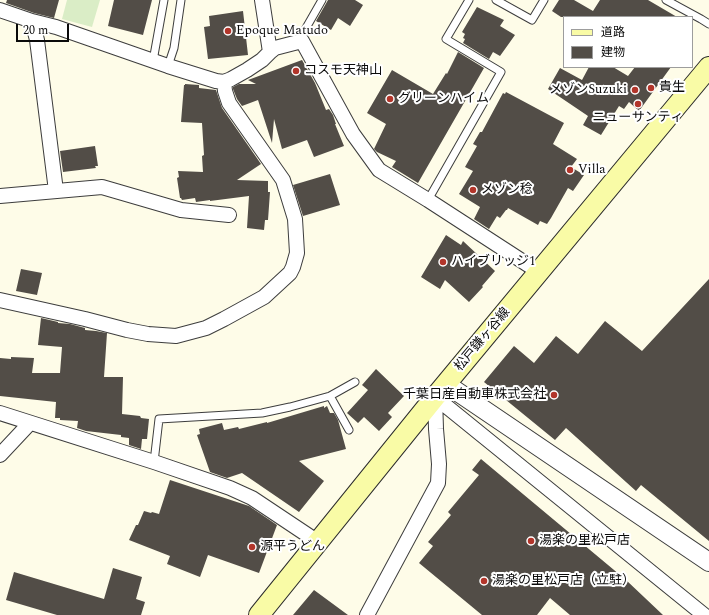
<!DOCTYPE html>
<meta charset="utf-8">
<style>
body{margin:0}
#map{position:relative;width:709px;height:615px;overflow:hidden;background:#fefce8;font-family:Spectral,"Noto Sans JP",serif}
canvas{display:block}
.legend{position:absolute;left:563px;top:16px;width:130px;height:52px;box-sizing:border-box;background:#fff;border:1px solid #9d9d9d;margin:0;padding:5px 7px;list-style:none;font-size:12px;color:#0a0a0a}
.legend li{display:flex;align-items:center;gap:8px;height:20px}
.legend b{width:20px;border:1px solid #9d9d9d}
.scale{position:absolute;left:16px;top:24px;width:53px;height:18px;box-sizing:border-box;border:2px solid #0a0a0a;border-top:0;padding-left:5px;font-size:12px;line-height:14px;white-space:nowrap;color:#0a0a0a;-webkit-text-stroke:3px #fff;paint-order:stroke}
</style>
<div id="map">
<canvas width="709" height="615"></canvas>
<ul class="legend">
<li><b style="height:5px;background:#f9fba6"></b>道路</li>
<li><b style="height:11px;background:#524d47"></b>建物</li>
</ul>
<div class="scale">20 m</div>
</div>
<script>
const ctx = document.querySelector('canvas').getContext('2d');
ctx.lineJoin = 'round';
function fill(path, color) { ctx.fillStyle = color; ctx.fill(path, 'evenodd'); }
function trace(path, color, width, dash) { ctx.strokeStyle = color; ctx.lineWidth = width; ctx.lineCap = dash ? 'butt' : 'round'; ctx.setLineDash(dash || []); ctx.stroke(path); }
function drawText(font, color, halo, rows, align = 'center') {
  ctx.font = font + ' Spectral,"Noto Sans JP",serif'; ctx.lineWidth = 4; ctx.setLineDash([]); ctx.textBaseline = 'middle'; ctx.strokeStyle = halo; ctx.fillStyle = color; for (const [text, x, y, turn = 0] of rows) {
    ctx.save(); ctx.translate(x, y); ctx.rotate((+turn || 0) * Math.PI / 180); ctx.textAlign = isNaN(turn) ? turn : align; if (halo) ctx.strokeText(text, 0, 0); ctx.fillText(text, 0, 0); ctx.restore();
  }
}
fill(new Path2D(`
 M67 0H100L92 27 62 19Z`), '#daedc6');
fill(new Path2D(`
 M7 0H59L54 18 34 13 6 3Z
 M114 0H152L143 35 108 26Z
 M328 0H355L363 5 350 26 338 18 331 30 316 21Z
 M559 0H574L593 11 600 0H648L677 17H561L552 11Z
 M477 7 504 20 500 26 515 35 500 56 493 52 489 59 463 43 465 39 463 38 465 34 462 32Z
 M243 11 248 55 208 59 204 27 210 26 209 16Z
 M458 52 484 68 418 183 392 167 396 161 377 152 374 149 386 124 367 113 392 70 433 94 446 73 447 74Z
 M302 60 315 83 326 110 329 109 333 115 336 124H335L344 146 314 157 307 140 282 149 274 119 272 143 258 100 242 106 237 99 233 89V87L239 84H256L248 80Z
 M589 67H613L628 76 635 67H671L639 111 629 102 624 109 619 106 601 135 583 125 588 116 548 89 560 68 582 80Z
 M185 84 199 85V88L216 90 222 108 261 164 237 180 268 181V192H270L268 220H265L264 230 247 228 249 196 210 201V200L196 202 195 198 182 200 181 198H180L177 178 179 177 178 171 203 172 202 156 204 155 202 123 181 122 184 85H185Z
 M506 92 564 123 553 144 577 159 571 167 584 175 573 191 568 188 551 218 547 224 540 221 538 225 508 208 507 210H506L500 218 497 216 489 229 474 219 480 207 459 194 473 171 465 167 477 146 473 144 480 132H482L503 93 505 94Z
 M95 146 98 166H95L96 168 63 172 60 151Z
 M330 174 340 205 303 216 293 185Z
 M446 235 461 245 463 241 495 271 482 286 483 287 469 302 445 280 440 289 421 277Z
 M21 269 42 273 37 295 16 291Z
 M709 279V541L641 485 636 491 566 428 555 440 484 382 514 346 534 363 556 336 578 354 605 321 642 351Z
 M41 318 58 322V323L70 324 85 328V330L96 331 107 333 104 377H123L122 414 140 416 141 418 149 419 147 439H142L141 449 129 445V438L121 437V435L86 431 77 428 78 421 60 420V418H55L56 402 0 396V358L11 359V357L34 358 32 373H60L62 347 38 345Z
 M376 369 404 396 388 413 392 417 379 431 364 417 358 423 347 413 368 390 362 385Z
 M324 406V408L327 406 330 413H334L338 420 346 449 299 461 324 481 299 512 242 473 227 478 210 472 197 435 200 434 199 429 222 423 224 430 238 427 239 429 267 422V423Z
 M481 459 626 580 663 615H570L550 598 537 615H482L419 563 433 546 428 542 451 515 448 512 479 475 472 470Z
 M170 480 249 506 277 525 259 573 208 555 200 577 167 564 170 556 129 540 136 525H138L144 511 151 513 152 512 159 514Z
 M113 568 142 577 136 599 145 602 141 615H57L6 600 14 572 104 599Z
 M314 590 348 615H293Z`), '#524d47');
const service = new Path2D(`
 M496 0 532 20 544 0
 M666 0 701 19 709 24
 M302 41V35L322 0
 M153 61 164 0
 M168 66 174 48 181 0
 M428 200 501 72 446 39 469 0
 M330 396 349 430
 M154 462 159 419 262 413 290 407 330 396 355 382`);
const minor = new Path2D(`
 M262 0 270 52
 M0 10 32 21 56 27 168 66 216 81 224 82 231 79 247 70 262 60 270 52 275 48 302 41 353 134 379 170 428 200 539 272
 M32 21 37 40 56 191
 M0 196 102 187 181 210 229 215
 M0 300 85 319 127 330 148 334 176 336 206 328 224 319 264 297 290 273 293 267 297 253 295 219 283 180 229 103 225 91 224 82
 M435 397 704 615
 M0 413 154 462 230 488 252 498 318 542
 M0 455 30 423
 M367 615 438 483 439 464 436 429 435 397`);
const tertiary = new Path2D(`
 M446 384 709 562`);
const secondary = new Path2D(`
 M259 615 435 397 709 67`);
trace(service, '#3d3d3d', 9);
trace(minor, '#3d3d3d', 16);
trace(tertiary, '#3d3d3d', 20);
trace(secondary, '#2c2c2c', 22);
trace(service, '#fff', 7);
trace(minor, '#fff', 14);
trace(tertiary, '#fff', 18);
trace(secondary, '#f9fba6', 20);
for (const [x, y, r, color] of [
 [228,31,4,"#b2352a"],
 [296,71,4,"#b2352a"],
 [651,88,4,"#b2352a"],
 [635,90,4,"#b2352a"],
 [390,99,4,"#b2352a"],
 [638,104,4,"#b2352a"],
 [570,170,4,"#b2352a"],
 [473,190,4,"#b2352a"],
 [443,262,4,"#b2352a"],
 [554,395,4,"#b2352a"],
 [531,541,4,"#b2352a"],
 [252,547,4,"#b2352a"],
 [484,581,4,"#b2352a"]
]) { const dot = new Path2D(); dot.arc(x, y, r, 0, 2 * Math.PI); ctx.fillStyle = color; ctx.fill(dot); trace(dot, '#fff', 1.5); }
drawText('13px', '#0a0a0a', '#fff', [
 ["Epoque Matudo",236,31],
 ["コスモ天神山",304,71],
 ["貴生",659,88],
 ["メゾンSuzuki",627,90,"right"],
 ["グリーンハイム",398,99],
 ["ニューサンティ",638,118,"center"],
 ["Villa",578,170],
 ["メゾン稔",481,190],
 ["ハイブリッジ1",451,262],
 ["千葉日産自動車株式会社",546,395,"right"],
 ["湯楽の里松戸店",539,541],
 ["源平うどん",260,547],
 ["湯楽の里松戸店（立駐）",492,581]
], 'left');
drawText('13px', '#0a0a0a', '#fff', [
 ["松戸鎌ヶ谷線",483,340,-50]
]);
</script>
